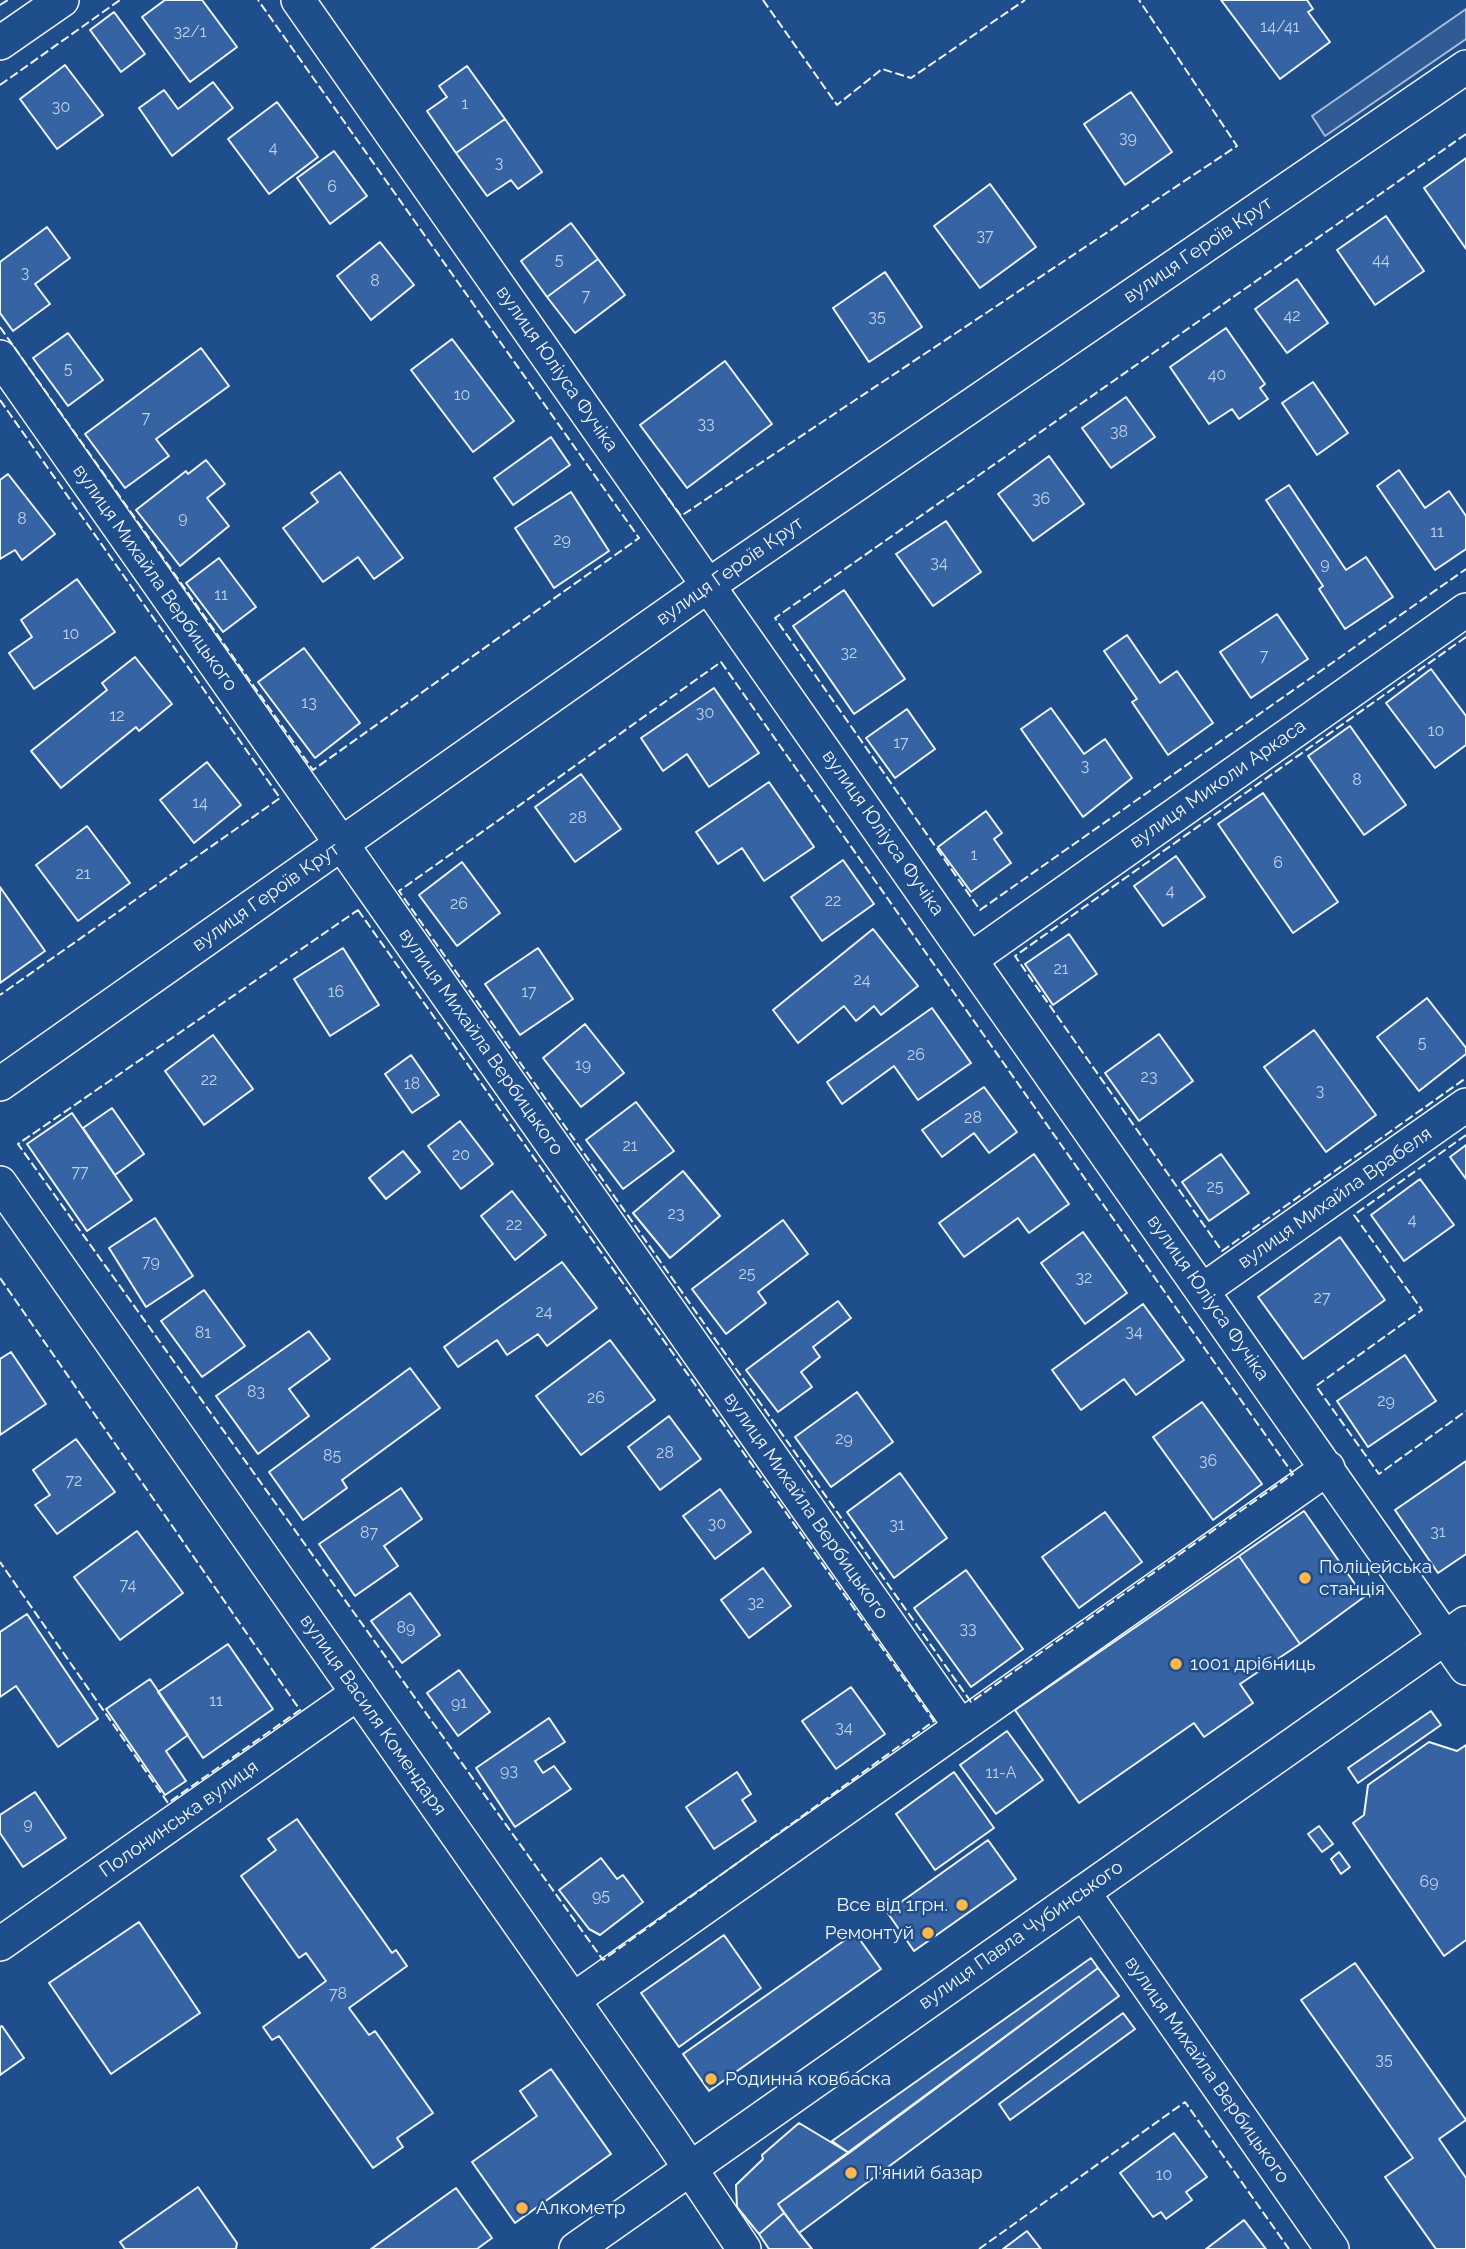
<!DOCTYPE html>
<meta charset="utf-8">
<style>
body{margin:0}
canvas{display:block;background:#1f4e8c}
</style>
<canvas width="1466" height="2249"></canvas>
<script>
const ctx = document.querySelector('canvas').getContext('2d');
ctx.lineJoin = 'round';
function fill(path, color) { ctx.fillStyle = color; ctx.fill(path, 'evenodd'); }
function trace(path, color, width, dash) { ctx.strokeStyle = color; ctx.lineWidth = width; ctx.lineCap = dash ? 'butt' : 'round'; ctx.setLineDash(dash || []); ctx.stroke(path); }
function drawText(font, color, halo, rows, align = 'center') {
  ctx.font = font + ' Raleway,sans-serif'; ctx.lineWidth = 5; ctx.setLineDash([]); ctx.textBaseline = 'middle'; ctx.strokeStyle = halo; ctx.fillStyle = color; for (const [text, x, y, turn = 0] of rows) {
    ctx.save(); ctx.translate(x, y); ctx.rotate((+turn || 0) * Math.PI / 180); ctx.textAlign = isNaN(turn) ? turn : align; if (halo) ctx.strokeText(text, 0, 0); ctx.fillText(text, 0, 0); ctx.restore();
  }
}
const parking = new Path2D(`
 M1466 9V39L1325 136 1312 116Z`);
fill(parking, '#305b95');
trace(parking, '#a8bbd7', 2);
const building = new Path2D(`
 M165 0H202L237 47 190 82 142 17Z
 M1221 0H1307L1313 9 1308 12 1330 42 1280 79Z
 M114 12 145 54 121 72 90 30Z
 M65 65 103 115 57 149 20 99Z
 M467 66 505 119 456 153 427 111 447 97 439 86Z
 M213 82 233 108 172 156 139 108 164 90 178 109Z
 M1131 92 1172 152 1125 185 1084 124Z
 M277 102 318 157 269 194 228 139Z
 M505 119 542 172 518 189 511 180 487 196 456 153Z
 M334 151 367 196 330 224 297 178Z
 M1466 158V249L1424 188Z
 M990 184 1036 247 980 288 934 226Z
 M1386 216 1424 271 1375 305 1337 250Z
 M571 223 598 259 547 297 521 261Z
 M47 227 70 258 35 284 50 304 13 331 0 313V262Z
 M380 242 414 285 371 320 337 276Z
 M598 259 625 295 575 333 547 297Z
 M885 272 922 327 869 362 833 308Z
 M1297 279 1328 323 1287 353 1255 309Z
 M1226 328 1265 384 1260 388 1268 399 1239 419 1232 409 1209 424 1170 367Z
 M68 333 103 380 68 406 33 358Z
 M452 339 514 421 473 452 411 370Z
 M201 348 229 386 156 439 169 456 125 488 85 434Z
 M725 361 772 424 687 488 640 425Z
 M1313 382 1348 433 1317 455 1282 403Z
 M1126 397 1155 437 1111 468 1082 428Z
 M551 437 570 465 513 505 494 478Z
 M1049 456 1084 504 1033 541 998 494Z
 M206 460 225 484 207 498 229 526 180 566 136 510 186 471 188 474Z
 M1399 470 1425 508 1449 491 1466 516V549L1435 570 1377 486Z
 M340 472 403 558 374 579 358 557 323 582 283 528 318 502 311 493Z
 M8 474 55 534 22 560 15 550 0 559V480Z
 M1289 485 1346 570 1366 557 1393 597 1345 629 1319 589 1323 586 1266 500Z
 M571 492 609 551 554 588 515 528Z
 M946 521 981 572 933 606 896 554Z
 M219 558 256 607 223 632 186 583Z
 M77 579 115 632 34 689 9 653 32 637 21 620Z
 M844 590 905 679 854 714 793 626Z
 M1277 614 1308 659 1251 698 1220 652Z
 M1127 635 1160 683 1177 671 1213 723 1168 755 1132 702 1137 699 1104 651Z
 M304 648 360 723 315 758 258 682Z
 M135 657 172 704 139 731 136 727 61 788 31 751 107 690 102 683Z
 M1431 669 1466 716V745L1435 768 1386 703Z
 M714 688 759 753 709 787 687 754 663 771 641 738Z
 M1051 708 1084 754 1105 739 1132 778 1083 817 1021 729Z
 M907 709 935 749 895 778 866 738Z
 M1350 726 1406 805 1364 835 1308 756Z
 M207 762 241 805 194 843 160 800Z
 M581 774 621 829 575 862 535 807Z
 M769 782 814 847 764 881 742 848 718 864 696 832Z
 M1263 793 1338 902 1293 933 1218 824Z
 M986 811 1002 833 994 839 1011 863 971 892 938 847Z
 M87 826 130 883 78 921 36 865Z
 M1176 856 1205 897 1163 926 1134 886Z
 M843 860 874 904 822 941 791 897Z
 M462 862 500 913 457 946 419 895Z
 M0 887 45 951 0 983Z
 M873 929 918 986 881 1015 874 1006 856 1021 844 1006 798 1043 773 1010Z
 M1069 934 1097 974 1053 1005 1025 964Z
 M343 948 379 1005 330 1036 294 979Z
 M538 948 573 999 520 1035 485 984Z
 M1427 998 1466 1048V1054L1419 1091 1377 1037Z
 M932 1008 971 1063 918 1100 894 1066 842 1104 827 1082Z
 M585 1024 624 1073 581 1107 543 1058Z
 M1314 1030 1376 1115 1326 1152 1264 1067Z
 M1159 1034 1193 1081 1139 1121 1105 1073Z
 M213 1035 253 1089 204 1125 165 1071Z
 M411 1055 439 1095 412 1113 385 1074Z
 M984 1087 1017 1132 989 1153 974 1133 942 1157 922 1130Z
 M636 1102 674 1151 623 1189 586 1140Z
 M112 1108 144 1154 115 1175 83 1128Z
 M72 1113 132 1200 87 1231 27 1144Z
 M460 1121 493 1164 461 1189 428 1146Z
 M1466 1145V1179L1450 1157Z
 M403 1151 420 1172 386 1199 369 1178Z
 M1034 1154 1069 1204 1029 1233 1018 1218 964 1257 939 1223Z
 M1221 1154 1249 1193 1209 1221 1182 1182Z
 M683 1171 720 1216 670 1258 633 1213Z
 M1420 1179 1454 1225 1404 1261 1371 1215Z
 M512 1191 546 1235 515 1260 481 1216Z
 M155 1218 193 1276 146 1307 109 1248Z
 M783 1220 808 1254 758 1292 766 1303 726 1334 692 1289Z
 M1083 1232 1127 1293 1085 1324 1041 1263Z
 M1340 1237 1385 1300 1303 1359 1258 1297Z
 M562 1262 597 1308 547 1346 538 1334 507 1355 497 1340 458 1367 444 1347Z
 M204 1290 245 1346 202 1377 161 1321Z
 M838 1301 851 1318 813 1347 820 1357 801 1372 812 1387 778 1412 746 1370Z
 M1143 1304 1184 1360 1136 1395 1124 1379 1081 1410 1052 1370Z
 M309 1331 330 1359 289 1389 309 1416 258 1454 216 1396Z
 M610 1340 655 1400 581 1455 536 1396Z
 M11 1352 46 1404 0 1435V1359Z
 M1405 1355 1436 1401 1368 1447 1337 1401Z
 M410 1368 440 1408 342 1480 347 1488 303 1520 269 1472Z
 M857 1392 893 1442 831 1487 795 1437Z
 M1202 1402 1262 1484 1213 1520 1153 1437Z
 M669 1416 701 1459 660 1490 628 1447Z
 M76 1439 115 1492 57 1534 35 1505 50 1495 33 1470Z
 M1466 1461V1554L1438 1573 1395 1510Z
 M900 1473 947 1538 894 1578 847 1512Z
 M401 1488 422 1519 384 1546 398 1566 355 1596 319 1544Z
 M720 1489 751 1532 715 1559 683 1516Z
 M1304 1511 1364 1597 1300 1644 1239 1556Z
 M1105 1512 1142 1562 1079 1608 1042 1557Z
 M137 1531 183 1593 120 1640 74 1577Z
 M1239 1556 1300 1644 1240 1684 1253 1703 1204 1737 1194 1723 1079 1803 1015 1710Z
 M763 1568 791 1606 749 1638 721 1600Z
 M966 1570 1023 1649 971 1687 914 1608Z
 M410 1593 440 1635 402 1663 371 1621Z
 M27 1614 98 1719 58 1747 16 1686 0 1697V1632Z
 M228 1644 273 1709 203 1758 158 1692Z
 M459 1670 490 1712 458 1736 427 1693Z
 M150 1679 188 1735 166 1751 186 1781 165 1795 106 1709Z
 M851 1687 885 1734 836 1769 802 1721Z
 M1431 1711 1441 1725 1358 1783 1348 1768Z
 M549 1718 565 1742 535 1761 543 1773 554 1766 571 1789 515 1827 476 1768Z
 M1007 1731 1043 1780 996 1814 960 1765Z
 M1429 1742 1457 1751 1466 1745V1940L1444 1956 1353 1823 1364 1815 1368 1785Z
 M737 1772 751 1794 742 1800 756 1821 714 1849 686 1807Z
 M954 1772 994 1828 935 1870 896 1814Z
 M35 1792 66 1838 23 1867 0 1833V1815Z
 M297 1819 392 1953 396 1950 407 1966 349 2008 369 2035 375 2031 433 2113 397 2138 403 2147 373 2168 279 2036 272 2040 263 2027 326 1981 306 1953 299 1958 241 1876 276 1850 268 1839Z
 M1319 1826 1333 1844 1322 1852 1308 1834Z
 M988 1840 1016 1879 914 1951 887 1912Z
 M1339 1852 1350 1867 1341 1874 1331 1859Z
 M601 1858 617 1879 623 1875 643 1902 600 1935 589 1929 559 1890Z
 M139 1922 200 2013 111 2074 49 1983Z
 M855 1933 881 1969 709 2091 683 2054Z
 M724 1935 761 1988 679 2047 641 1993Z
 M1091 1958 1098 1968 849 2153 832 2141Z
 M1355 1963 1466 2120 1439 2139 1466 2178V2249H1436L1385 2177 1413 2158 1301 2000Z
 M1098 1968 1119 1996 799 2233 778 2204Z
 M1123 2013 1135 2029 1010 2120 999 2104Z
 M2 2026 24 2058 0 2075V2027Z
 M551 2069 611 2154 515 2223 472 2162 537 2116 520 2091Z
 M799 2123 849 2153 778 2204 784 2213 759 2234 737 2207 736 2185 763 2159 762 2155Z
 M1174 2133 1207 2177 1186 2192 1192 2200 1166 2219 1161 2212 1153 2217 1120 2173Z
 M198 2187 237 2243 236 2249H125L120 2242Z
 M456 2188 492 2238 477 2249H371Z
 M784 2213 799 2233 812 2249H769L759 2234Z
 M1244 2220 1266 2249H1206Z
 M1027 2231 1041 2249H1003Z`);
fill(building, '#3563a3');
trace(building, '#f2f6ff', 2);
const minor = new Path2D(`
 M298 0 1466 1668
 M0 43 62 0
 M0 357 961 1727
 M971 959 1466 610
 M0 1084 709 585 1466 67
 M0 1183 669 2137 744 2249
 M1203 1290 1466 1105
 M1083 1892 1332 2249
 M0 1944 358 1693
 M573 2000 1328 1468
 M576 2249 1466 1623`);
trace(minor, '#f2f6ff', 36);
trace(minor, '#1f4e8c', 33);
trace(new Path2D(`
 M763 0 837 105 882 69 911 78 1025 0
 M0 5 8 0
 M0 85 120 0
 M1466 134 775 618 980 910 1466 569
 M0 327 313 770 639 538 258 0
 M0 400 280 798 0 995
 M661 488 681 516 1237 146 1139 0
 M1466 637 1015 956 1222 1251 1466 1078
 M721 662 1293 1474 971 1702 399 891Z
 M358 910 934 1721 603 1960 18 1144Z
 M1466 1135 1354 1215 1422 1310 1316 1386 1379 1474 1466 1411
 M0 1278 300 1710 168 1803 0 1562
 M979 2249 1185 2102 1289 2249`), '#f2f6ff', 2, [9, 3.5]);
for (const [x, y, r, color] of [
 [1305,1578,7,"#ffb74d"],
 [1176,1664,7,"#ffb74d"],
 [962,1905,7,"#ffb74d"],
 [928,1933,7,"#ffb74d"],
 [711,2079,7,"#ffb74d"],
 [851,2173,7,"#ffb74d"],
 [522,2208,7,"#ffb74d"]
]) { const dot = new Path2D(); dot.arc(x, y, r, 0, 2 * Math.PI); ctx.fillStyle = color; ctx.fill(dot); trace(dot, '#1f4e8c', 2.5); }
drawText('16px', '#c3d1e8', null, [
 ["14/41",1280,27],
 ["32/1",190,32],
 ["1",465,104],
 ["30",61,107],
 ["39",1128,138],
 ["4",273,148],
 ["3",499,163],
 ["6",332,187],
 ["37",985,236],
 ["5",559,260],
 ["44",1381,260],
 ["3",25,273],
 ["8",375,281],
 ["7",586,296],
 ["42",1292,316],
 ["35",877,317],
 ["5",68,369],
 ["40",1217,375],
 ["10",462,395],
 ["7",146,418],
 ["33",706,424],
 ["38",1119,432],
 ["36",1041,499],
 ["9",183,518],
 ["8",22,519],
 ["11",1437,532],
 ["29",562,540],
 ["34",939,563],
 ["9",1325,564],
 ["11",221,595],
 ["10",71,634],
 ["32",849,653],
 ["7",1264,656],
 ["13",309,703],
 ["30",705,713],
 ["12",117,716],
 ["10",1436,731],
 ["17",901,743],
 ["3",1085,766],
 ["8",1357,780],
 ["14",200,803],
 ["28",578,818],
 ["1",974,855],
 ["6",1278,863],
 ["21",83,874],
 ["4",1170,891],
 ["22",833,901],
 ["26",459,904],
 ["21",1061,969],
 ["24",862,980],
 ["16",336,992],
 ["17",529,992],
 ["5",1422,1043],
 ["26",916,1055],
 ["19",583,1065],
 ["23",1149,1077],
 ["22",209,1080],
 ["18",412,1084],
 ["3",1320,1091],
 ["28",973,1118],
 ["21",630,1146],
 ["20",461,1155],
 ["77",80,1172],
 ["25",1215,1187],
 ["23",676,1214],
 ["4",1412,1220],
 ["22",514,1225],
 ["79",151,1262],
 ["25",747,1274],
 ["32",1084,1278],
 ["27",1322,1298],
 ["24",544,1312],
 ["34",1134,1332],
 ["81",203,1333],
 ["83",256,1392],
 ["26",596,1398],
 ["29",1386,1401],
 ["29",844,1439],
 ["28",665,1453],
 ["85",332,1456],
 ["36",1208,1461],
 ["72",74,1481],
 ["30",717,1524],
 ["31",897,1525],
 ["31",1438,1532],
 ["87",369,1533],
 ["74",128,1585],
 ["32",756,1603],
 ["89",406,1628],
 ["33",968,1629],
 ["11",216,1701],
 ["91",459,1703],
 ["34",844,1728],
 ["93",509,1771],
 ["11-А",1001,1773],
 ["9",28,1824],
 ["69",1429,1882],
 ["95",601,1896],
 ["78",338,1994],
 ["35",1384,2060],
 ["10",1164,2175]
]);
drawText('19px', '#f2f6ff', '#1f4e8c', [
 ["вулиця Героїв Крут",1198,250,-34],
 ["вулиця Юліуса Фучіка",557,369,55],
 ["вулиця Героїв Крут",730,571,-35],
 ["вулиця Михайла Вербицького",155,578,55],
 ["вулиця Миколи Аркаса",1218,784,-35],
 ["вулиця Юліуса Фучіка",883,833,55],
 ["вулиця Героїв Крут",266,897,-35],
 ["вулиця Михайла Вербицького",481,1042,55],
 ["вулиця Михайла Врабеля",1335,1198,-35],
 ["вулиця Юліуса Фучіка",1208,1298,55],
 ["вулиця Михайла Вербицького",806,1506,55],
 ["вулиця Василя Комендаря",373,1715,55],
 ["Полонинська вулиця",179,1819,-35],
 ["вулиця Павла Чубинського",1021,1935,-35],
 ["вулиця Михайла Вербицького",1207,2070,55]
]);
drawText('19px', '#f2f6ff', '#1f4e8c', [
 ["Поліцейська",1319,1567],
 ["станція",1319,1589],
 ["1001 дрібниць",1190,1664],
 ["Все від 1грн.",948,1905,"right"],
 ["Ремонтуй",914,1933,"right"],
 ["Родинна ковбаска",725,2079],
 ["П'яний базар",865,2173],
 ["Алкометр",536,2208]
], 'left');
</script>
